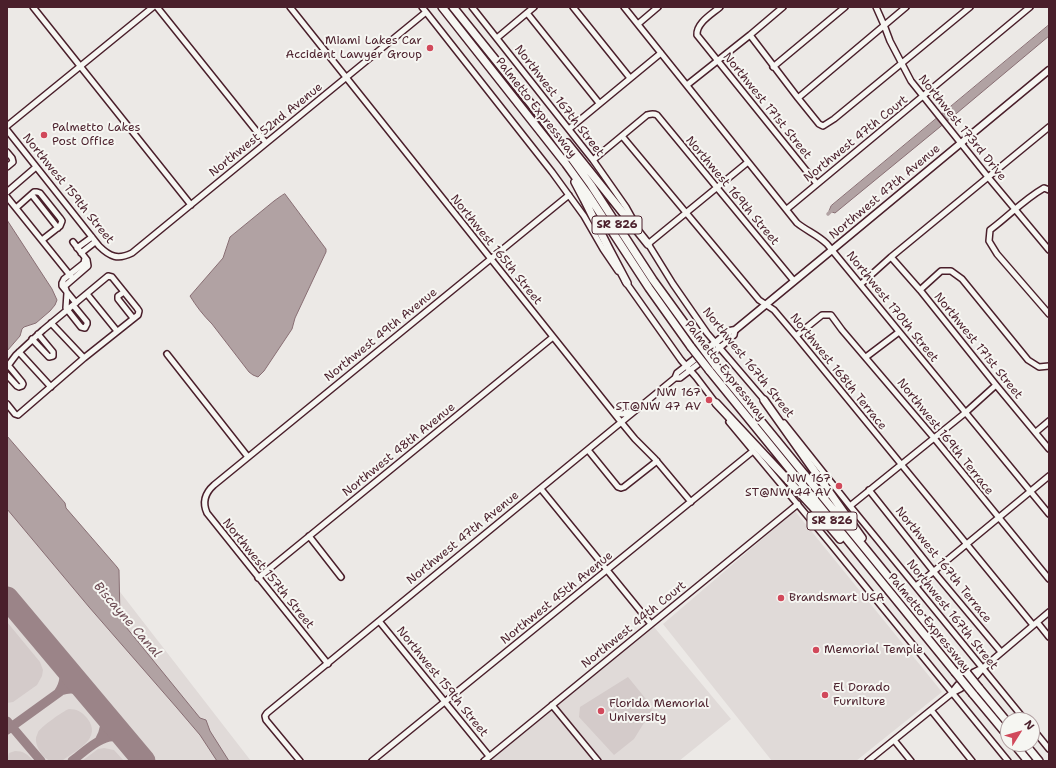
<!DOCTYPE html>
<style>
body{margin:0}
#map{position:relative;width:1056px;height:768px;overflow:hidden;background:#ece9e6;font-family:"Shantell Sans",sans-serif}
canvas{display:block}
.frame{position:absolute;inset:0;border:8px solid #4a1f2b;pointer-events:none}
.north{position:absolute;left:1000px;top:712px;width:40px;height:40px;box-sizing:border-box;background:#f6f6f2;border:1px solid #b1a0a2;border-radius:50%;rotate:53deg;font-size:11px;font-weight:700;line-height:16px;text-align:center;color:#4a1f2b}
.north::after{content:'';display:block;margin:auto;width:14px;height:18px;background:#d1495b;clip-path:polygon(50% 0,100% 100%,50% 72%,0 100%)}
</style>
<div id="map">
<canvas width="1056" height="768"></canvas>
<div class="frame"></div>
<div class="north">N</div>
</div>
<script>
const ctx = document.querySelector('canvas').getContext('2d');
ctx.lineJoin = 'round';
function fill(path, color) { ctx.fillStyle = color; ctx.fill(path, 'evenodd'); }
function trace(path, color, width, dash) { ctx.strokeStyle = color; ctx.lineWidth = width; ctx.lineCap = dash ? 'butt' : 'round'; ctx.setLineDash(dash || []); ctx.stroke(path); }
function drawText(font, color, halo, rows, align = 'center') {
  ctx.font = font + ' "Shantell Sans",sans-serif'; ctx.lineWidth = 4; ctx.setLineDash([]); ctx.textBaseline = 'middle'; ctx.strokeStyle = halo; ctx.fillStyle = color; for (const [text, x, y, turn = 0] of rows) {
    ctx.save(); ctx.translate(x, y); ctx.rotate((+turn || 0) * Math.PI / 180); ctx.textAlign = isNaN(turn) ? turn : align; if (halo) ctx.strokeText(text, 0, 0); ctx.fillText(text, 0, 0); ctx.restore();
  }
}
fill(new Path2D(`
 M7 446 251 761H7Z
 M795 511 942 692 856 761H772L663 624Z
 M654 627 731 719 679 761H490Z`), '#e0dad8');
fill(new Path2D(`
 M7 622 40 662 43 670 42 676 37 685 13 702 7 703Z
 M628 677 650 704 652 710 634 739 614 755 579 717 580 707Z
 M69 709C77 709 82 712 87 718 103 738 77 750 63 760 60 761 55 762 51 761 43 759 35 746 36 738 36 737 38 733 38 732 41 727 63 711 69 709Z
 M104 748 114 750 124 761H82L98 749Z
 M15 751C23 751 28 754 33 761H7L9 753Z`), '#d4cbca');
const water = new Path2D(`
 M1049 25V36L957 113 835 213 829 211 831 206Z
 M285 194 326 249V252L295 318 292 329 264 371 258 377 253 375 249 372 212 324C203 315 196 306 190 296L223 258 230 237 274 201 281 196Z
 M7 220 52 289 57 300 55 305 50 311 36 323 24 327 22 329 20 336 7 351Z
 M7 436 65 503 66 508 117 567 119 570 120 618 126 627 200 718 206 720 210 731 229 761H217L200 735 177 708 89 607 7 509Z`);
fill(water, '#b1a2a3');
trace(water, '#886e73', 1);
trace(new Path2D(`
 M828 214 833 209`), '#b1a2a3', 3.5);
trace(new Path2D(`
 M58 693C65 683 65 675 62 664
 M7 721 41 761
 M7 730 61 691C70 687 78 689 86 693
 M99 741C105 731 106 723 103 712
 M143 760 144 761
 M72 761C83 753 101 735 115 737 121 737 126 742 131 746`), '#9b8488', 9);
trace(new Path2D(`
 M7 598 144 761`), '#9b8488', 23);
const minor = new Path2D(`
 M33 7 191 205
 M157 7 266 143
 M290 7 621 422 635 439 655 459 691 502
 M422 7 552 172 584 216 603 249 618 271
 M472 7 593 160 626 207 636 225
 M573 7 630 78
 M624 7 797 223C807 231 818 235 827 244L1049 514
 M720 7C712 14 696 23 697 35L817 184
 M876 7 884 25 890 41 911 81 988 177 1049 250
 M527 13 599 103
 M638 24 658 7
 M750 35 798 98 819 124 823 126 834 119 970 7
 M497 38 534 7
 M773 67 845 7
 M687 85 750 35 783 7
 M798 98 906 7
 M7 126 153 7
 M569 129 661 53
 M7 130 99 246C110 257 118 260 132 253L426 12
 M622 136 759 300 774 310 796 336 1033 625
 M7 152 12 158 13 162 7 167
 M593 160 647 115C651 114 653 113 657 115L794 281
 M1049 190 1044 188C1023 200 1009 216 990 230L989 241 997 254 1049 314
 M7 192 36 167
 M32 195 58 228
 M7 197 73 279
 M16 208 34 192H37L40 193 60 218 62 221 60 226 42 240
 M787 209 1030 7
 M73 242 87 260 88 266 66 285 65 287 67 293 66 308 81 327 85 328 87 324V322L73 305
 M647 242 673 284 707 333 766 402
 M648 244 748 162
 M77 248 92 237
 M81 253 95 242
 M891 257 920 290 996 385 1049 449
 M625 281 681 360 696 377 718 406
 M861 284 891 257 1049 127
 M920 290 941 271H951L962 279 1028 360 1039 367 1049 366
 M124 292 118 296V299L133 318
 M87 294 117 331
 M76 303 62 286V283L64 279 84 263 85 258
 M51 323 84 358
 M796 336 822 315H831L842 330 934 438 1049 579
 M32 339 49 357 53 356V352L38 334
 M19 352 51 387
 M167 354 248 457
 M866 357 899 332
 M7 367 16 355 43 330 108 276 112 277 137 308 139 311 138 315 84 358 18 415 15 414 7 404
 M7 375 17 386 19 387 22 386 23 384 22 382 8 365
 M675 378H680L723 345 734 335 735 330
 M614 412 622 414 631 412
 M729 422 829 542 1008 761
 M784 423 850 506 1025 720
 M1036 432 1049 421
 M588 450 618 487 621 488 624 487 657 461
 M541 489 651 624
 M869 490 934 572 1001 652
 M850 506 965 413 996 385
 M309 536 341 577
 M258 578 553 337
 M916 586 1049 476
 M379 621 489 756
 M1037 622 1049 637
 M328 664 207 513C202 502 205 493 214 485L569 195
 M952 693C958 682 971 672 983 668
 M552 705 598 761
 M931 710 972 761
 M1032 728 1049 749
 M894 740 911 761
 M300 761 266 720 265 716 267 713 675 378 677 373 686 366
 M372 761 753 451
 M484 761 798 504
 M868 761 952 693C964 688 976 678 983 668L1049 612`);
const major = new Path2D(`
 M686 366 730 331 735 330 832 250 1049 70`);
const highway = new Path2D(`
 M442 7 566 164 587 193 649 288 691 347
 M453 7 535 109 575 163 591 185 653 280 698 342
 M567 143 648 244
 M575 182 584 199 608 247 627 283
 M715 365 962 667
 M709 370 955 672
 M764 400 862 538
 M716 403 812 506 840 539
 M979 688 1008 723
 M973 694 1008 736
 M1014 744 1028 761
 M1025 744 1039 761`);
trace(minor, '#4a1f2b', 8);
trace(major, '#4a1f2b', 9);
trace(highway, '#4a1f2b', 10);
trace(minor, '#f6f6f2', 5);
trace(major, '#f6f6f2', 6);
trace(highway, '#f6f6f2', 7);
const highwayBridge = new Path2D(`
 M698 342 715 365
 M691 347 709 370
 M962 667 979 688
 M955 672 973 694`);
trace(highwayBridge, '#4a1f2b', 10, []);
trace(highwayBridge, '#f6f6f2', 7);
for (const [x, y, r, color] of [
 [430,48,4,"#d1495b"],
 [44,135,4,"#d1495b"],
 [709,400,4,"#d1495b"],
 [839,486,4,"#d1495b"],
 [781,598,4,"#d1495b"],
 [816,650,4,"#d1495b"],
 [825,695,4,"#d1495b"],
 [601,711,4,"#d1495b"]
]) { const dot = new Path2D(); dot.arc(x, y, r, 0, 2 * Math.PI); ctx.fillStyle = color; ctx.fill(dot); trace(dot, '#f6f6f2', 1.5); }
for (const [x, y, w] of [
 [617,225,50],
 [832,521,50]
]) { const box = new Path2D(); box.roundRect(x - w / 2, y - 9, w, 18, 3); ctx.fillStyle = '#f6f6f2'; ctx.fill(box); trace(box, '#4a1f2b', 1); }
drawText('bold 11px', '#4a1f2b', null, [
 ["SR 826",617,225],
 ["SR 826",832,521]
]);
drawText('12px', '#4a1f2b', '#f6f6f2', [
 ["Miami Lakes Car",422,41,"right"],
 ["Accident Lawyer Group",422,55,"right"],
 ["Palmetto Lakes",52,128],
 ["Post Office",52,142],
 ["NW 167",701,393,"right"],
 ["ST@NW 47 AV",701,407,"right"],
 ["NW 167",831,479,"right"],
 ["ST@NW 44 AV",831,493,"right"],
 ["Brandsmart USA",789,598],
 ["Memorial Temple",824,650],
 ["El Dorado",833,688],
 ["Furniture",833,702],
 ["Florida Memorial",609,704],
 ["University",609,718]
], 'left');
drawText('12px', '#4a1f2b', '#f6f6f2', [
 ["Northwest 167th Street",559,101,52],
 ["Northwest 171st Street",767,106,51],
 ["Palmetto Expressway",536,108,52],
 ["Northwest 173rd Drive",962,128,51],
 ["Northwest 52nd Avenue",266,130,-39],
 ["Northwest 47th Court",856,139,-39],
 ["Northwest 159th Street",68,189,51],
 ["Northwest 169th Street",732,191,50],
 ["Northwest 47th Avenue",885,192,-40],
 ["Northwest 165th Street",496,250,51],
 ["Northwest 170th Street",892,307,51],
 ["Northwest 49th Avenue",381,335,-39],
 ["Northwest 171st Street",978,346,51],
 ["Northwest 167th Street",748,363,51],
 ["Palmetto Expressway",725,371,52],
 ["Northwest 168th Terrace",838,372,51],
 ["Northwest 169th Terrace",945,437,51],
 ["Northwest 48th Avenue",399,450,-39],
 ["Northwest 47th Avenue",463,538,-39],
 ["Northwest 167th Terrace",943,565,51],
 ["Northwest 157th Street",268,574,51],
 ["Northwest 45th Avenue",557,598,-39],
 ["Northwest 167th Street",952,615,51],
 ["Palmetto Expressway",929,623,51],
 ["Northwest 44th Court",634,625,-39],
 ["Northwest 159th Street",442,682,51]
]);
drawText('italic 13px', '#6e4d55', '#f6f6f2', [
 ["Biscayne Canal",127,620,49]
]);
</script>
